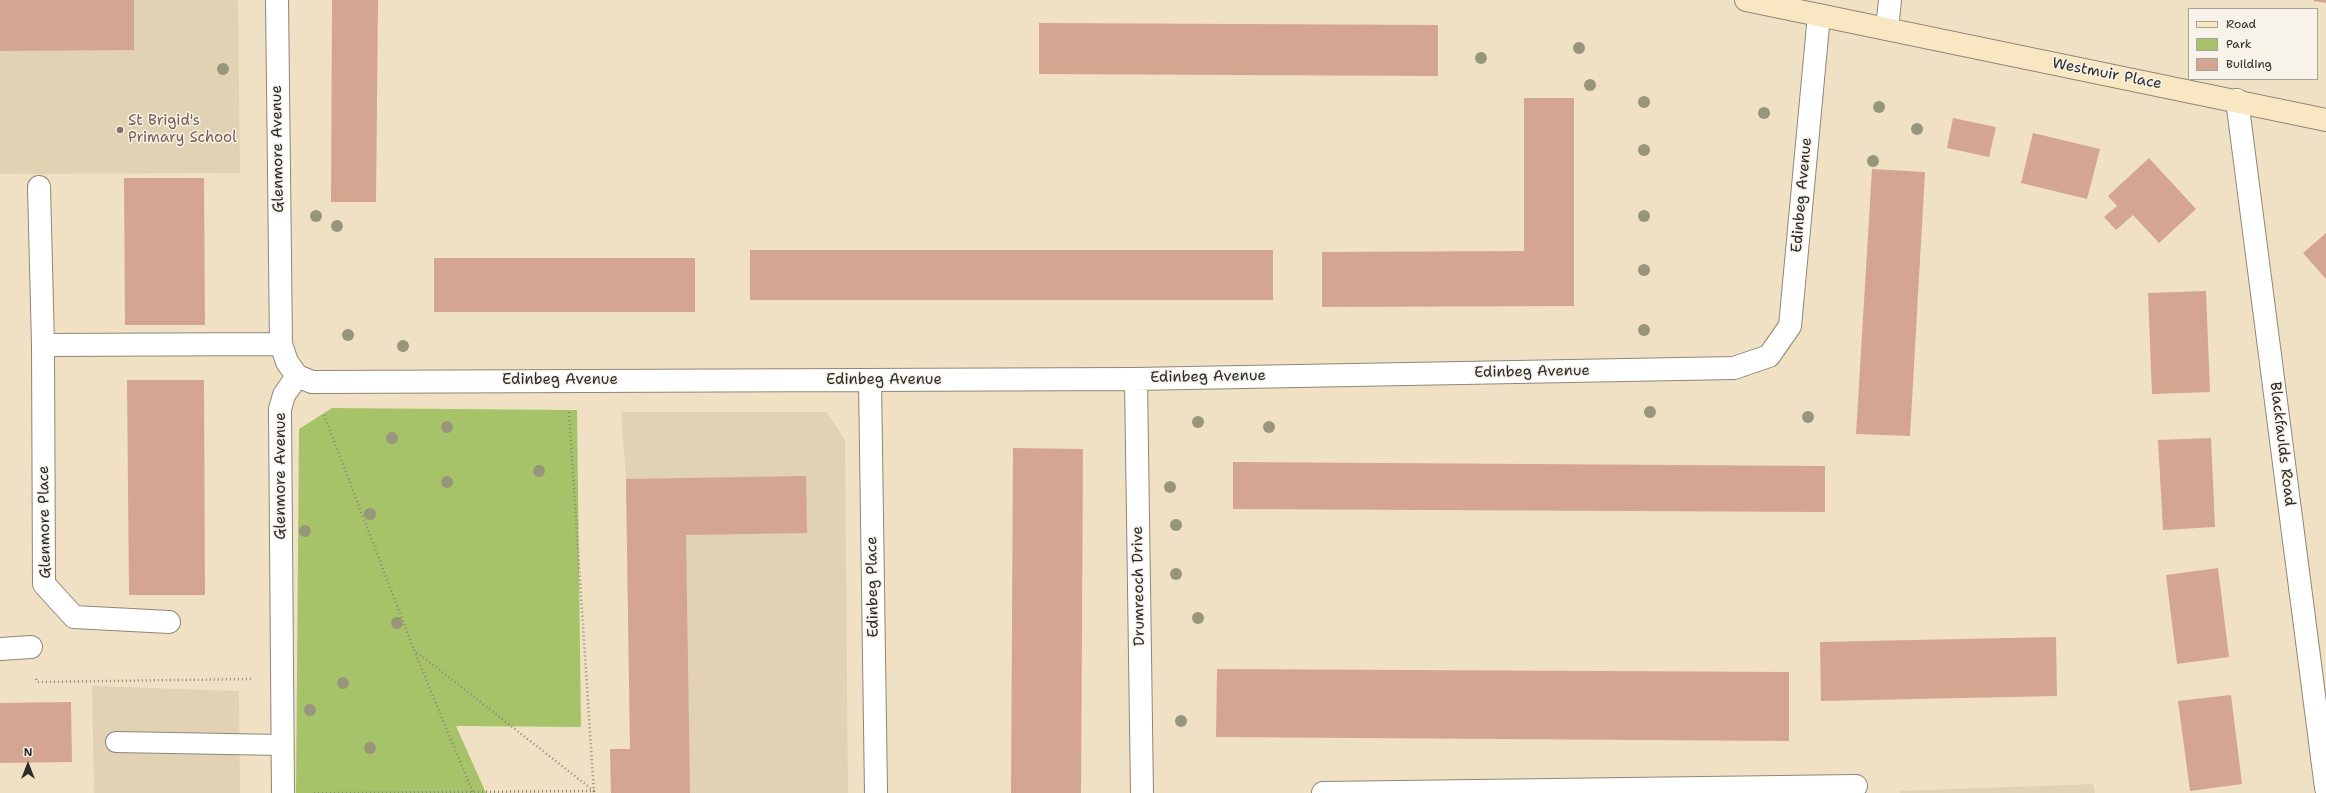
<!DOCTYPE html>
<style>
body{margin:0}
#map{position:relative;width:2326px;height:793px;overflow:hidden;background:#f1e1c4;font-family:"Shantell Sans",sans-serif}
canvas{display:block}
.legend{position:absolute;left:2188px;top:8px;width:130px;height:72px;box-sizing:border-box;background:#f7f3e8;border:1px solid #a5a39c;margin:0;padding:5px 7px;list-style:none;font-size:12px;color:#2b2b2b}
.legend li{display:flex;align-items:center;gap:8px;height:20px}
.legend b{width:20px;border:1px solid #a5a39c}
.north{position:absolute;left:8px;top:745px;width:40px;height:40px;-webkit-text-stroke:3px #f7f3e8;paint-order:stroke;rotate:0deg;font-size:11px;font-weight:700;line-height:16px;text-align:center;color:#2b2b2b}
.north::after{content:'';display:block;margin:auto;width:14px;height:18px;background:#2b2b2b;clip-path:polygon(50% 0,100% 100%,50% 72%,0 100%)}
</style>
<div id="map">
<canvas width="2326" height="793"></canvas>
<ul class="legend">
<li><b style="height:5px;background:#f9e7c3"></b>Road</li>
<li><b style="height:11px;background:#a7c36a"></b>Park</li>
<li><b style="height:11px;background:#d4a590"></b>Building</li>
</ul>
<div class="north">N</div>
</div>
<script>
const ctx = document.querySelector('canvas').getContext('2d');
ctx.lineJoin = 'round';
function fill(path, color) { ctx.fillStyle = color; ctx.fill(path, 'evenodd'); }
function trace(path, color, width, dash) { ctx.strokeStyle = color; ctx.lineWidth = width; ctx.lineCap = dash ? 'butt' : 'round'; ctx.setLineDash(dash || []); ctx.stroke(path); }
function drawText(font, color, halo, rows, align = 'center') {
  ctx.font = font + ' "Shantell Sans",sans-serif'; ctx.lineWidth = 3; ctx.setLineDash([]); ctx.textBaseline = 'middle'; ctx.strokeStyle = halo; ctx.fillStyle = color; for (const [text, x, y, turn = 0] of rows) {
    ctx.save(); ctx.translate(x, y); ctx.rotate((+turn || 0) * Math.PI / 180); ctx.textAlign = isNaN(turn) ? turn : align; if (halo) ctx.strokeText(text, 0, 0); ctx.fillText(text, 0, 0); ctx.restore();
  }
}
fill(new Path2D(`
 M0 0H238L240 173 0 174Z
 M621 412H827L845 440 848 793H611L610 749H630L626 479Z
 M92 686 239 691 240 793H94Z
 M2093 784 2095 793H1900V791Z`), '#e1d2b4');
fill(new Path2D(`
 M332 408 577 410 581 727 456 726 486 793H296L299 429Z`), '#a7c36a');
fill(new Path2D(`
 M0 0H134V50L0 51Z
 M332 0H378L376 202H331Z
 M2326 0V3L2313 1 2314 0Z
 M1039 23 1438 25V76L1039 74Z
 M1524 98H1574V306L1322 307V252L1524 251Z
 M1953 118 1996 127 1989 157 1947 148Z
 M2033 133 2100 149 2087 199 2021 183Z
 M2149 158 2196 209 2159 243 2133 215 2116 230 2104 217 2117 206 2108 196Z
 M1872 169 1925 172 1910 436 1856 434Z
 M124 178H204L205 325H125Z
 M2326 233V279L2303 253Z
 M750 250H1273V300H750Z
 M434 258H695V312H434Z
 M2206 291 2210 392 2152 394 2148 293Z
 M127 380H204L205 595H129Z
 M2211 438 2215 527 2163 530 2158 440Z
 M1013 448 1083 449 1081 793H1011Z
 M1233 462 1825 466V512L1233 509Z
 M806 476 807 533 686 535 690 793H611L610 749H630L626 479Z
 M2218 568 2229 657 2177 664 2166 575Z
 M2056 637 2057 696 1821 701 1820 642Z
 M1217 669 1789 672V741L1216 737Z
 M2231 695 2242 784 2190 791 2178 701Z
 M71 702 72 762 0 763V703Z`), '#d4a590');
const service = new Path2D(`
 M116 742 282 745`);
const minor = new Path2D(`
 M277 0 281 344 287 362 297 376
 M1887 29 1890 0
 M2237 100 2326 788
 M39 187 43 345 44 584 74 617 169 622
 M43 345 281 344
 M297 376 312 382C586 379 860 382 1134 379 1334 376 1534 372 1734 368L1769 356 1790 326 1819 15
 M1136 379 1142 793
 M870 380 876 793
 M0 649 31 647
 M283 793 280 409 284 395 297 376
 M1323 793 1856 786`);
const secondary = new Path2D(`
 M1746 0 2326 120`);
trace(service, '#8e8678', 22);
trace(minor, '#8e8678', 24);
trace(secondary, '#8e8678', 24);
trace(new Path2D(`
 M569 412 594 793
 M324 415 414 650 473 793
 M36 679 37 682 251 679
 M314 793 594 791 414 650`), '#8e8678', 2.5, [1, 3]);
trace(service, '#fff', 20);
trace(minor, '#fff', 22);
trace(secondary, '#f9e7c3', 22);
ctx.fillStyle = '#98967a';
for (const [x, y] of [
 [1579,48],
 [1481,58],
 [223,69],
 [1590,85],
 [1644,102],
 [1879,107],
 [1764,113],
 [1917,129],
 [1644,150],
 [1873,161],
 [316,216],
 [1644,216],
 [337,226],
 [1644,270],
 [1644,330],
 [348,335],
 [403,346],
 [1650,412],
 [1808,417],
 [1198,422],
 [447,427],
 [1269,427],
 [392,438],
 [539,471],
 [447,482],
 [1170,487],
 [370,514],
 [1176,525],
 [305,531],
 [1176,574],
 [1198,618],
 [397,623],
 [343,683],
 [310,710],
 [1181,721],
 [370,748]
]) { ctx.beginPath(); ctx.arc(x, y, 6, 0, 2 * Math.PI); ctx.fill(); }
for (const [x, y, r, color] of [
 [120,130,4,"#8d6e63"]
]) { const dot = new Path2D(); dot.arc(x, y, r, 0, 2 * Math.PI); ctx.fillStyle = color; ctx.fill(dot); trace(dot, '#f7f3e8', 1.5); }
drawText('15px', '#2b2b2b', '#f7f3e8', [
 ["Westmuir Place",2107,74,11],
 ["Glenmore Avenue",278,149,-91],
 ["Edinbeg Avenue",1802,195,-85],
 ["Edinbeg Avenue",1532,372,-1],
 ["Edinbeg Avenue",1208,377,-1],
 ["Edinbeg Avenue",560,380],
 ["Edinbeg Avenue",884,380],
 ["Blackfaulds Road",2282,444,83],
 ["Glenmore Avenue",281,476,-90],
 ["Glenmore Place",45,522,-91],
 ["Drumreoch Drive",1139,586,-91],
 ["Edinbeg Place",873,587,-91]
]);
drawText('15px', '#785e54', '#f7f3e8', [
 ["St Brigid's",128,121],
 ["Primary School",128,138]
], 'left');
</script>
